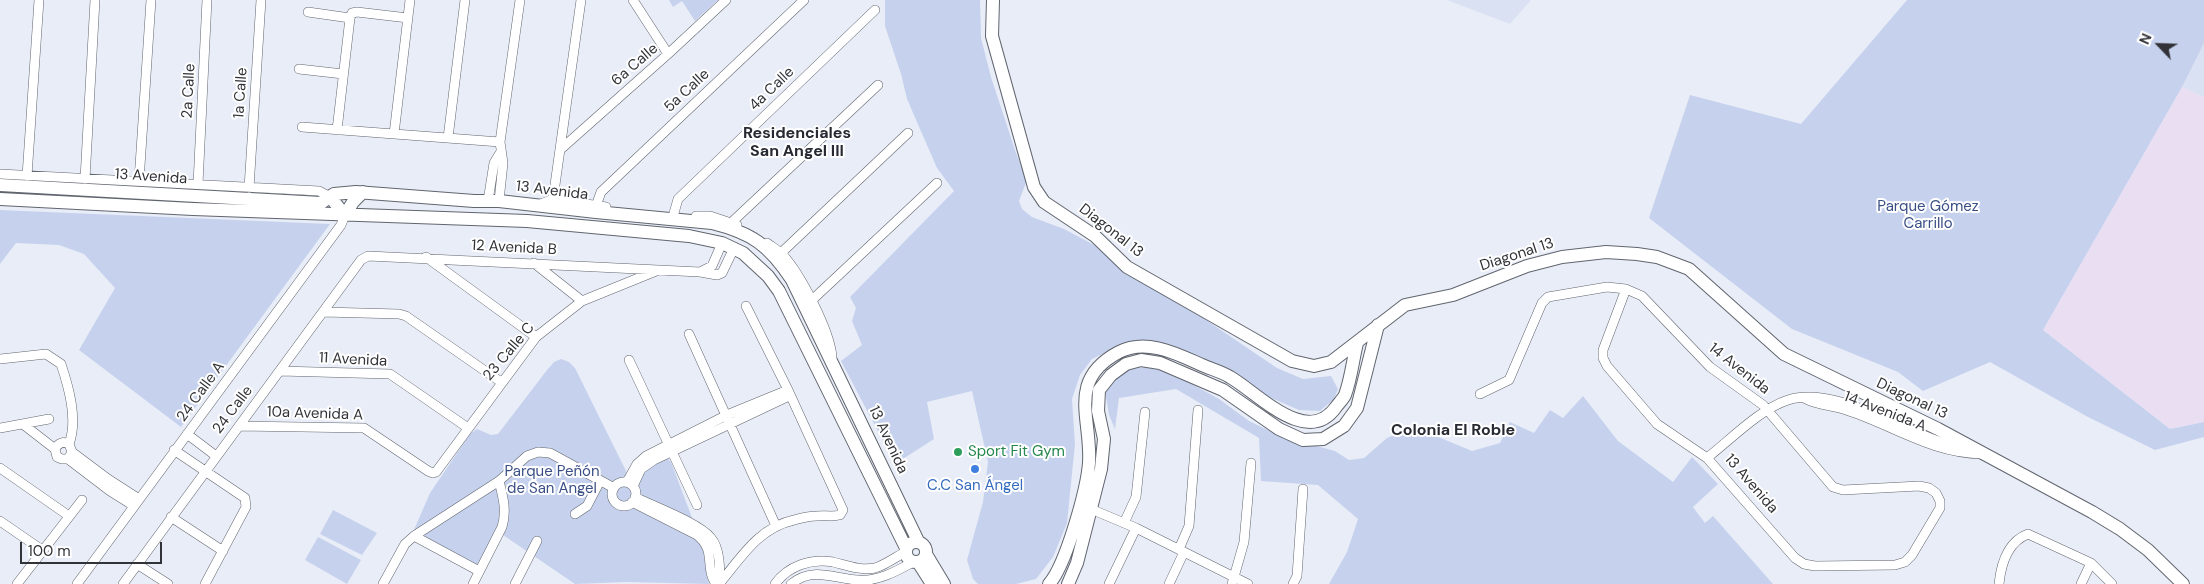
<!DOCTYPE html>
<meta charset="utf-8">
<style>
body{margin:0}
#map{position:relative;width:2204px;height:584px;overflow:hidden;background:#e9edf8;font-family:"DM Sans",sans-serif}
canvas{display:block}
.north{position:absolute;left:2134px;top:20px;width:50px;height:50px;-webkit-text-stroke:4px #fff;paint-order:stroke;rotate:294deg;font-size:14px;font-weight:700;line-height:20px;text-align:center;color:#323338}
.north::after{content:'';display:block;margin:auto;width:18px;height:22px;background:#323338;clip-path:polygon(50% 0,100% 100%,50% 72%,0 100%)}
.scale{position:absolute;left:20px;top:542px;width:142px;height:22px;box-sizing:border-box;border:2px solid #323338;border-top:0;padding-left:6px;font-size:15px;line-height:18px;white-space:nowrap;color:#323338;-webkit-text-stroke:4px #fff;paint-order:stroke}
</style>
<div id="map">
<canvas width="2204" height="584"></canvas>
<div class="north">N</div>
<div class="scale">100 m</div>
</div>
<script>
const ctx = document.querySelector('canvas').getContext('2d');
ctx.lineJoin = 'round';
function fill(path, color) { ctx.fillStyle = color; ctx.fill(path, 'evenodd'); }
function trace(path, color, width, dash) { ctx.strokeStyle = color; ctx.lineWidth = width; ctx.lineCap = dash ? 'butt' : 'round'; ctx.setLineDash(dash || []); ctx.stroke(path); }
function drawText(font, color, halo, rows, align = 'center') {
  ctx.font = font + ' "DM Sans",sans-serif'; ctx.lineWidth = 4; ctx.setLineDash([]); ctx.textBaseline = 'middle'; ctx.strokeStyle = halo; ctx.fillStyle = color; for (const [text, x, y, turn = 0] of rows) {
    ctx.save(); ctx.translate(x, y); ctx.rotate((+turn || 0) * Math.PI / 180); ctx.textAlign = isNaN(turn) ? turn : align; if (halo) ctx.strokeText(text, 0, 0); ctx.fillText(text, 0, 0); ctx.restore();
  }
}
fill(new Path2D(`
 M2182 87 2204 97V422L2170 429 2043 330Z`), '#eadef2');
fill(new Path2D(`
 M1447 0H1531L1510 24Z
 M2204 43V97L2182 87Z`), '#d9e1f2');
fill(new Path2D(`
 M669 0H718L695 21 682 1 673 7Z
 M885 0H980L981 38 991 77 1016 153 1027 180 1019 201 1022 209 1032 217 1064 229 1098 247 1277 368 1303 379 1331 376 1338 389 1334 399 1320 411 1299 410 1262 394 1198 358 1117 347 1092 359 1080 375 1072 399 1075 444 1067 523 1053 557 1036 579 1016 584H978L973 579 967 560 983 502 988 462 972 391 927 402 934 439 895 464 841 361 862 345 852 321 856 308 850 297 954 191 937 168 907 99 901 74 885 26Z
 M1907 0H2204V43L2182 87 2043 330 2170 429 2204 422V437L2155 450 2088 417 1990 362 1923 391 1898 372 1792 329 1649 218 1690 95 1801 124Z
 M0 210 330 224 181 427 79 350 115 288 84 254 59 245 16 243 0 264Z
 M561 359 569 362 575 368 627 473H642L660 459 667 458 671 462 702 544 709 584 626 582 575 584 503 535 479 568 413 532 430 493 470 434 477 429 491 435 498 434 547 370 554 362Z
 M1144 367 1165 369 1219 399 1249 421 1280 436 1335 451 1349 460 1364 458 1387 438 1405 430 1419 429 1472 451 1500 443 1510 422 1534 433 1550 410 1563 418 1583 396 1618 441 1673 482 1692 457 1718 484 1693 507 1705 523 1713 516 1773 584H1329L1347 552 1358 519 1318 485 1261 481 1259 438 1176 389 1119 398 1115 429 1109 415 1105 390 1122 371Z
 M333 510 377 533 362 555 320 534Z
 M318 537 361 560 347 584 305 560Z`), '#c6d2ed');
const street = new Path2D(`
 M633 0 668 54
 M308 12 350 18
 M299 69 343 74
 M302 127 500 142
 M337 130 350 18 352 13 357 12 408 18
 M394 134 410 0
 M448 138 465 0
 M561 149 668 54 726 0
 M0 174 319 191 330 197
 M27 176 39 0
 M85 179 95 0
 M139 181 151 0
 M198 184 207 0
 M249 188 261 0
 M553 199 581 0
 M488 201 494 163 500 153
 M499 201 503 163 500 142 520 0
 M541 204 553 199 606 207
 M596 206 601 192 804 0
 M674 213 678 199 875 10
 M696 216H710L737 225
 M732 222 878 85
 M767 243C772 247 778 250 783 255 801 275 830 331 832 357
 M781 253 908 133
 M426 257 536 337
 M534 263 582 301
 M700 272 712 266 722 243
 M811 301 937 183
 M323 312 399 314 406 316 501 382
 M689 334 776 526
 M0 359 46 354 61 364C69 388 78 420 69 444L72 452 68 459H62L57 457 55 449C58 443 63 441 69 444
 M629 360 697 505
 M280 371 390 374 468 428
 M1480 394 1509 380 1542 303 1548 297 1607 287 1626 289 1642 296 1710 367 1763 405 1833 487 1843 490 1919 486 1929 488 1936 493 1940 501V508L1912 555 1905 562 1895 565 1815 566 1804 564 1795 558 1707 458 1657 424 1607 366 1603 358V350L1626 289
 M1806 399C1818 405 1830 405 1843 409 1892 424 1929 453 1983 454
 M24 425 55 449
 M239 426 364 428 428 471 433 473 436 472 536 337 582 301 656 271
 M0 428 49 419
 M187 434 216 456
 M174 450 245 498 246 507 205 584
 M72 452 108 479 139 499
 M1707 458C1730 440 1760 409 1788 400 1832 385 1899 428 1941 442 1948 444 1956 445 1964 446
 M68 459 110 491 134 506
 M0 468 69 516
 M627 482 637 464 646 456 727 415 788 390
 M612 494a12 12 0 1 1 24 0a12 12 0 1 1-24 0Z
 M633 486 641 469 654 460 787 397
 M635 497C655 507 699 523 711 538 720 548 721 572 718 584
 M632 502 697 535C717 551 704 567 716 584
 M1086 507 1136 528 1248 584
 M575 514 587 506 600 481
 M171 517 223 551
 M0 521 42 550
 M1124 523 1136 497 1145 412
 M414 536 479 571
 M1179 549 1189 526 1198 410
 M137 564 168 584
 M17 584 82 500
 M77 584 341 225 345 215
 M123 584 361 260 368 256 700 272 717 275 722 273 734 248
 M383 584 405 544 414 536 499 481 527 456 538 452 550 453 614 488
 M473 584 502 527C507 511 503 497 499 481
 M515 584 537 541
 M719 584C741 558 758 528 794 520 801 518 809 516 817 516 825 515 832 517 840 515L843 510 788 390 746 306
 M775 584C788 566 811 558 833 562 846 565 860 571 875 568 885 565 896 557 905 552
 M791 584C813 566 834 579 858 580 877 582 897 571 913 562
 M1109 584 1136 528
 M1169 584 1184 552
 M1232 584 1244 542 1251 463
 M1293 584 1297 576 1303 489
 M1999 584C2001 564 2007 542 2028 534L2091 563 2112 584
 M2081 584 2091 563`);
const secondary = new Path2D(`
 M993 0 992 36 1034 187 1044 202 1095 236 1127 267 1292 361 1314 366 1331 362 1405 305 1453 295 1527 266 1562 257 1606 252 1637 254 1657 257 1689 269 1784 354 1938 429 2092 512 2120 529 2148 550 2183 584
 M0 185 321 203 334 194 356 192 474 201H499L596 212 712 223C752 233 769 245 792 280L918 541
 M330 197 345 215 353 202 363 192
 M0 199 193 209 527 221 689 236 722 243 743 253 768 276 779 291 906 548
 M906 552a10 10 0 1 1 20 0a10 10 0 1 1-20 0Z
 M926 554 944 584
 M918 562 932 584
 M1049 584C1066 565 1087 489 1089 463 1092 419 1066 380 1119 352 1147 338 1177 354 1202 365 1211 369 1222 372 1230 377 1258 393 1307 448 1336 407 1339 403 1343 399 1345 395 1351 379 1353 359 1357 343
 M1068 584 1077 563 1101 469 1104 439 1098 411 1099 390 1111 375 1126 364 1141 360 1160 363 1223 390 1279 429 1303 440 1323 439 1344 426 1357 408 1378 325`);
trace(street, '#60656e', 10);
trace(secondary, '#60656e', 14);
trace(street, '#fff', 9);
trace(secondary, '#fff', 12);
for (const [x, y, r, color] of [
 [958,452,5,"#2e9e5b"],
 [975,469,5,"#3f7fe0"]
]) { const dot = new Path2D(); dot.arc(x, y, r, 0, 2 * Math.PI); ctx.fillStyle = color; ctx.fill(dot); trace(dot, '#fff', 2); }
drawText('15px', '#323338', '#fff', [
 ["6a Calle",635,65,-41],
 ["4a Calle",772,89,-44],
 ["2a Calle",189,91,-87],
 ["5a Calle",687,91,-43],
 ["1a Calle",241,93,-86],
 ["13 Avenida",151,177,4],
 ["13 Avenida",552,191,7],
 ["Diagonal 13",1111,231,38],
 ["12 Avenida B",514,248,3],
 ["Diagonal 13",1517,255,-18],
 ["23 Calle C",509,352,-50],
 ["11 Avenida",353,360,3],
 ["14 Avenida",1739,369,38],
 ["24 Calle A",201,392,-54],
 ["Diagonal 13",1912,399,25],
 ["24 Calle",233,410,-53],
 ["14 Avenida A",1885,412,21],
 ["10a Avenida A",315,414,2],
 ["13 Avenida",888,440,65],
 ["13 Avenida",1751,484,49]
]);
drawText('15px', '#3a4f86', '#fff', [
 ["Parque Gómez",1928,207],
 ["Carrillo",1928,224],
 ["Parque Peñón",552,472],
 ["de San Angel",552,489]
]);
drawText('15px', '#27864d', '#fff', [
 ["Sport Fit Gym",968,452]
], 'left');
drawText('15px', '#366cbe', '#fff', [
 ["C.C San Ángel",975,486]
]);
drawText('bold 16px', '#272a32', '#fff', [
 ["Residenciales",797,134],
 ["San Angel III",797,152],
 ["Colonia El Roble",1453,431]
]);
</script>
